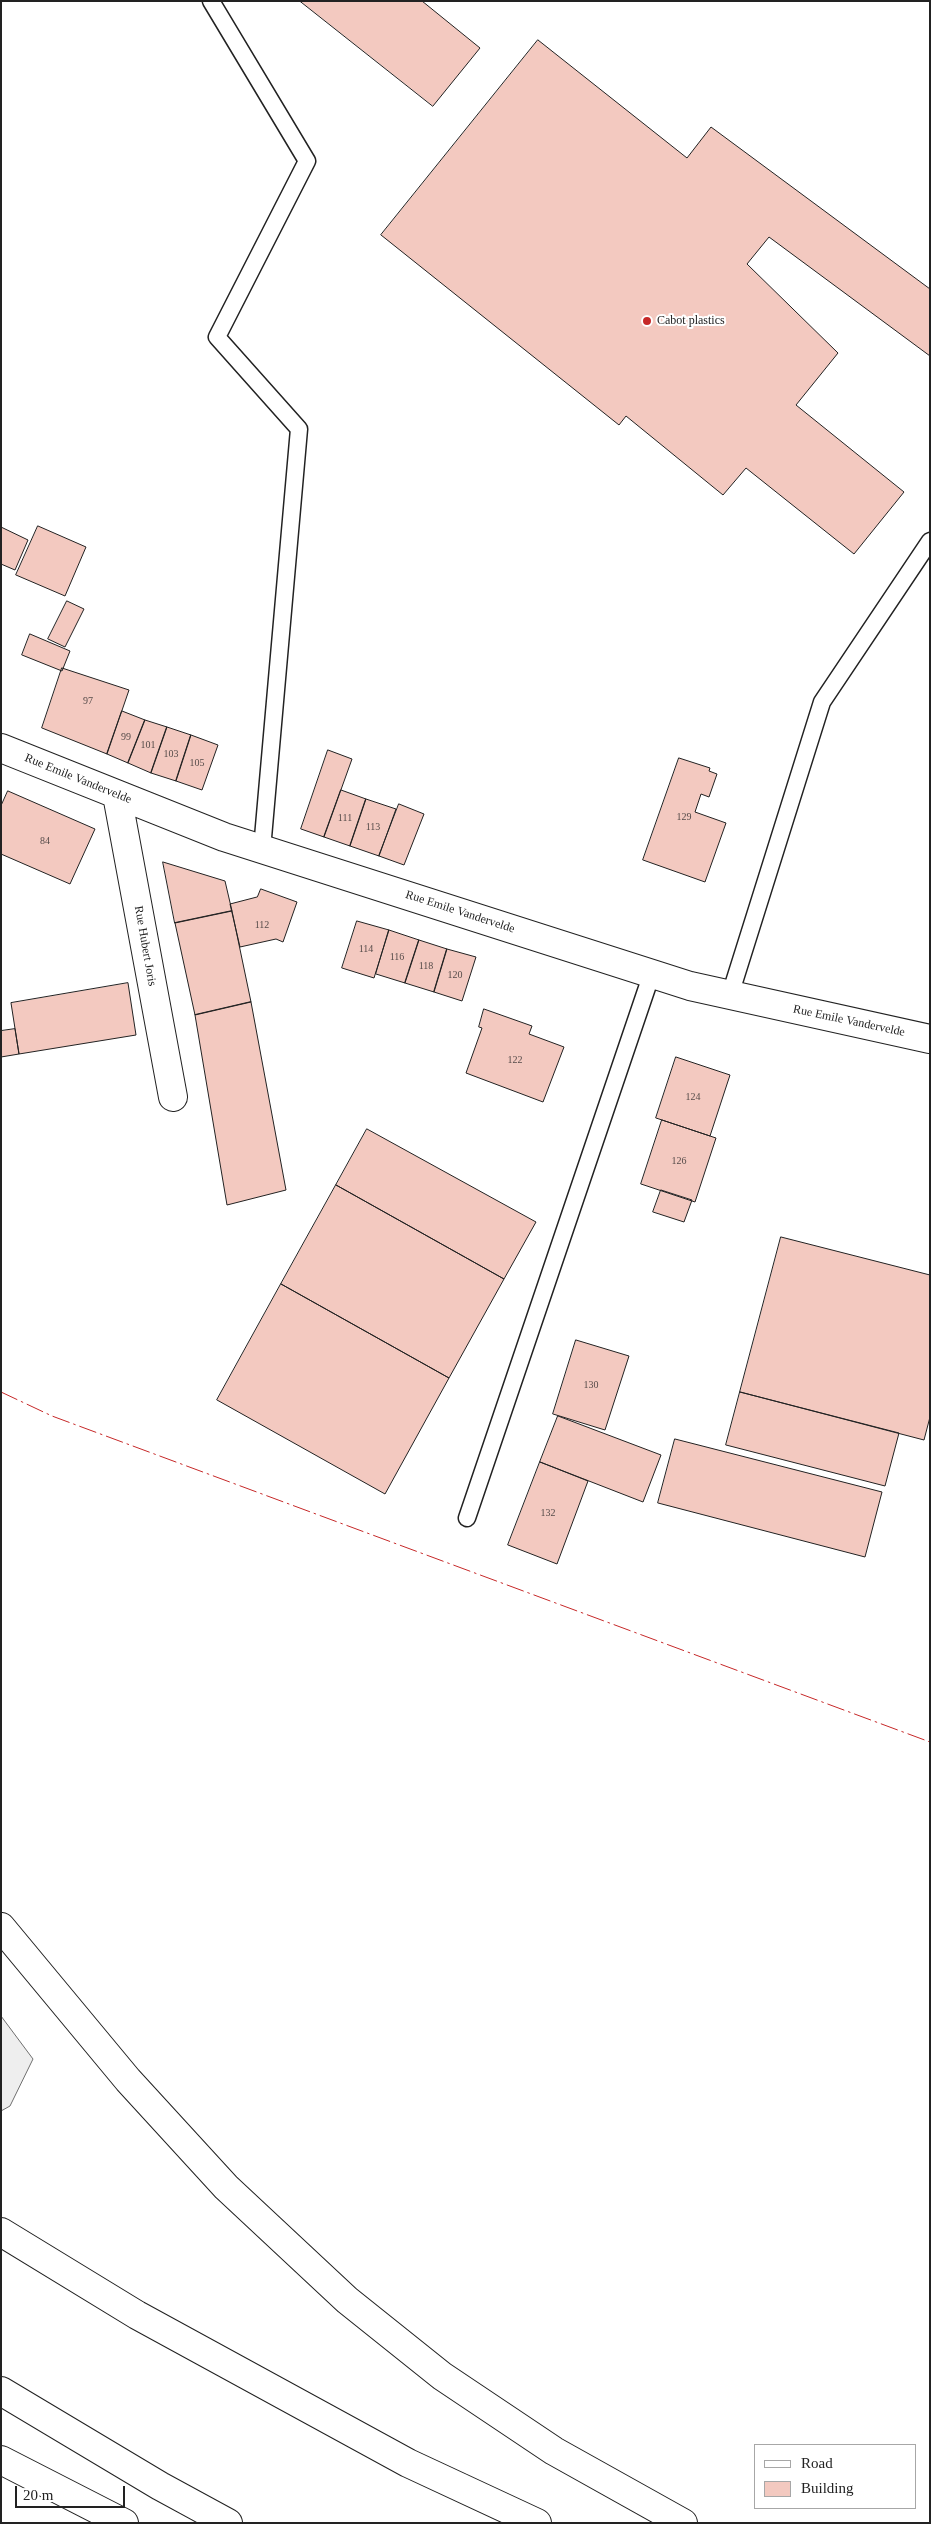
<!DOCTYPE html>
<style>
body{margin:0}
#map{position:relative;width:931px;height:2524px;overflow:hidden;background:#fff;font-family:"Times New Roman",serif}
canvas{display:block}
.frame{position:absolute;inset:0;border:2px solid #222;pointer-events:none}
.legend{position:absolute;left:754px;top:2444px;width:162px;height:65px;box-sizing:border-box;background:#fff;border:1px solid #a7a7a7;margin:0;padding:6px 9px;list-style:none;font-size:15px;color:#222}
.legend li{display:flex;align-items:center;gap:10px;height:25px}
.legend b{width:25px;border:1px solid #a7a7a7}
.scale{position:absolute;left:15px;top:2486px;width:110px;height:22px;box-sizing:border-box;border:2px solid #222;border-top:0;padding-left:6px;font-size:15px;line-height:18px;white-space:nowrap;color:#222;-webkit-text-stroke:4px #fff;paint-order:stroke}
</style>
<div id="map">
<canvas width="931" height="2524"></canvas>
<div class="frame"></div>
<ul class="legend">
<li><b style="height:6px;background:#fff"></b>Road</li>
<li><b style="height:14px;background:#f3c9c0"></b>Building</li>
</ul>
<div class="scale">20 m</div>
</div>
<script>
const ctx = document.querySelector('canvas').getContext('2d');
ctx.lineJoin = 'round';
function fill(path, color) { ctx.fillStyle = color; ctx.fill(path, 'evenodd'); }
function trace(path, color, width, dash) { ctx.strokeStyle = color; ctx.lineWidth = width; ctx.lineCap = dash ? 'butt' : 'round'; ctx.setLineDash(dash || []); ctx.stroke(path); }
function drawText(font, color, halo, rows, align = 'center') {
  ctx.font = font + ' "Times New Roman",serif'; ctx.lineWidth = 4; ctx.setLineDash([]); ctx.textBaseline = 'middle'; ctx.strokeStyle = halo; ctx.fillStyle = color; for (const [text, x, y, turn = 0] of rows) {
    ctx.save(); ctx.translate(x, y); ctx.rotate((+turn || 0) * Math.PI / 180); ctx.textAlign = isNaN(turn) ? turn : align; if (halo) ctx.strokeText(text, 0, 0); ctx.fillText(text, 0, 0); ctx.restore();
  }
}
const green = new Path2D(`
 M1 2016 33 2059 10 2106 1 2111Z`);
fill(green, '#eee');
trace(green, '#6f6f6f', 1);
const building = new Path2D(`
 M300 1H422L480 48 433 106Z
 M538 40 687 158 711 127 930 289V356L769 237 747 264 838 353 796 405 904 492 854 554 746 468 723 495 626 416 619 425 381 235Z
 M38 526 86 547 65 596 16 575Z
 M1 527 28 540 15 570 1 564Z
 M67 601 84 609 65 647 48 639Z
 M30 634 70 651 62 671 22 655Z
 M62 668 129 690 107 754 42 728Z
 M122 711 145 720 128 763 107 754Z
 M145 720 167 727 151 773 128 763Z
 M167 727 191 735 176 781 151 773Z
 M191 735 218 745 202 790 176 781Z
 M328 750 352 759 324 837 301 829Z
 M679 758 710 768 709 771 717 774 709 797 701 794 695 812 726 823 705 882 643 860Z
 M341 790 366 799 350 846 324 837Z
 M8 791 95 829 70 884 1 854V806Z
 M366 799 396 809 379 856 350 846Z
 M399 804 424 814 404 865 379 856Z
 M163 862 225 881 232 911 175 923Z
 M261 889 297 902 283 942 276 939 240 947 230 904 257 897Z
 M232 911 251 1002 195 1015 175 923Z
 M357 921 389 930 374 978 342 968Z
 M389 930 419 940 405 983 376 974Z
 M419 940 447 949 434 992 405 983Z
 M447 949 476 957 462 1001 434 992Z
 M128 983 136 1035 19 1054 11 1003Z
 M251 1002 286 1190 227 1205 195 1015Z
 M484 1009 532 1026 529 1034 564 1047 543 1102 466 1073 482 1028 479 1027Z
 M15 1029 19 1054 1 1057V1031Z
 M676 1057 730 1075 710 1136 656 1118Z
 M662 1120 716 1138 695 1202 641 1184Z
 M367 1129 536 1222 504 1279 336 1185Z
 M336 1185 504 1279 449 1378 281 1284Z
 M661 1190 692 1200 684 1222 653 1212Z
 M781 1237 930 1275V1417L924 1440 740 1392Z
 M281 1284 449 1378 385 1494 217 1400Z
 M576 1340 629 1356 605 1430 553 1414Z
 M740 1392 899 1433 885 1486 726 1445Z
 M558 1416 661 1455 643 1502 540 1462Z
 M675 1439 882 1492 865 1557 658 1503Z
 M540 1462 588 1481 557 1564 508 1545Z`);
fill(building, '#f3c9c0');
trace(building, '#222', 1);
const service = new Path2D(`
 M211 1 307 161 217 337 299 429 262 849
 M730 995 822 702 930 541
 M467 1518 652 973`);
const minor = new Path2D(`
 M1 748 224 837 690 986 930 1039
 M117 795 173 1097`);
const motorway = new Path2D(`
 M1 1927 128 2080 226 2187 347 2300 442 2376 554 2451 683 2523
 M1 2232 137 2315 408 2463 537 2523
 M1 2391 160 2486 228 2523
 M1 2460 124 2523`);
trace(service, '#222', 19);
trace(minor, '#222', 30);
trace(motorway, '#222', 30);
trace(service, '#fff', 16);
trace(minor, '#fff', 28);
trace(motorway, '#fff', 28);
trace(new Path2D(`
 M1 1392 52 1416 930 1742`), '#c62828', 1, [18, 4, 2.5, 4]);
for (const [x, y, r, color] of [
 [647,321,5,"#c62828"]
]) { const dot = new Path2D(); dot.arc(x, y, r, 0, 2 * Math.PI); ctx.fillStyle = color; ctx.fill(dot); trace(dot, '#fff', 2); }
drawText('10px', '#564c4a', null, [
 ["97",88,701],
 ["99",126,737],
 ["101",148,745],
 ["103",171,754],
 ["105",197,763],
 ["129",684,817],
 ["111",345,818],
 ["113",373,827],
 ["84",45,841],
 ["112",262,925],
 ["114",366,949],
 ["116",397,957],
 ["118",426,966],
 ["120",455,975],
 ["122",515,1060],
 ["124",693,1097],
 ["126",679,1161],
 ["130",591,1385],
 ["132",548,1513]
]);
drawText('12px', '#222', '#fff', [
 ["Cabot plastics",657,321]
], 'left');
drawText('12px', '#222', '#fff', [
 ["Rue Emile Vandervelde",78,779,22],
 ["Rue Emile Vandervelde",460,912,18],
 ["Rue Hubert Joris",145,946,80],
 ["Rue Emile Vandervelde",849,1021,12]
]);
</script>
